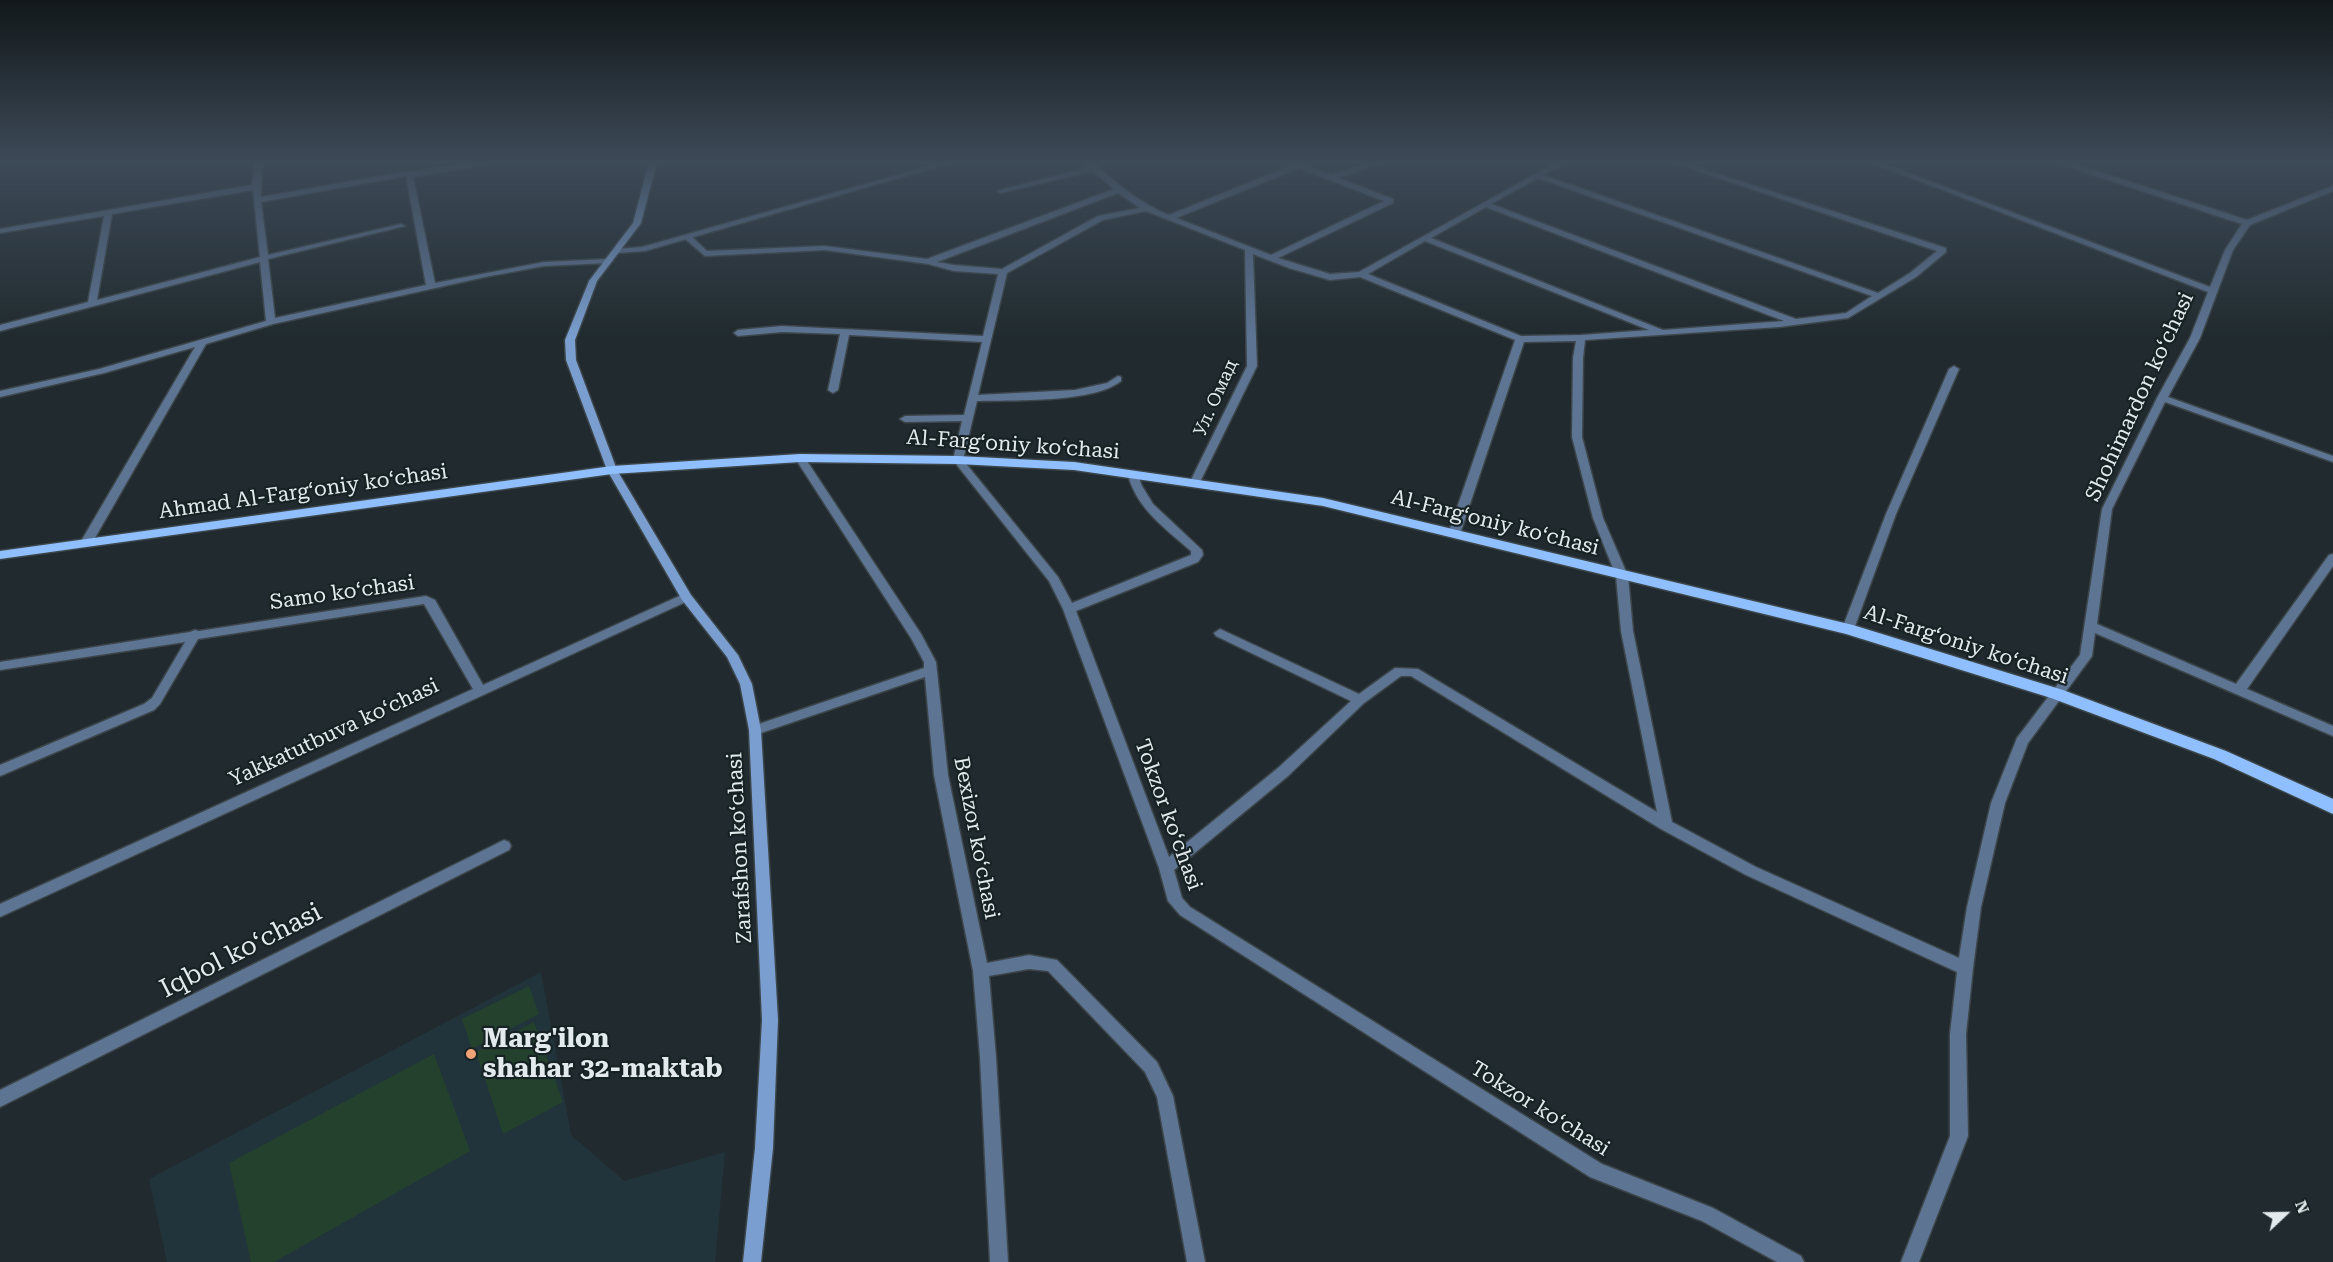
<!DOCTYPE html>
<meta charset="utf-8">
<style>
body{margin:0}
#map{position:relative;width:2333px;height:1262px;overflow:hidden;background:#212b2f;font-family:"Roboto Serif",serif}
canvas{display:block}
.north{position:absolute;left:2255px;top:1184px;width:60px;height:60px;-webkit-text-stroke:4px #172225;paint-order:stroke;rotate:68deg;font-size:16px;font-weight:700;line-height:24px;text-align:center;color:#e3eaed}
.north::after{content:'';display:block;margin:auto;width:21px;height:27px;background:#e3eaed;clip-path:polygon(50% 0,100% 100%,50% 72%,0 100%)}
</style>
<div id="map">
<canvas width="2333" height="1262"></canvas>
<div class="north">N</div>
</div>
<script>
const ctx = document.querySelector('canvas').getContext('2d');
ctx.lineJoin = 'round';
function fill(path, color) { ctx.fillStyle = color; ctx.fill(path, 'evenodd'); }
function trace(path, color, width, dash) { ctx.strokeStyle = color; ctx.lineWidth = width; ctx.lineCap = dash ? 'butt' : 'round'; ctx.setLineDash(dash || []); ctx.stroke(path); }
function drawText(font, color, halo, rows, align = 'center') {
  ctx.font = font + ' "Roboto Serif",serif'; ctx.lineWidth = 4.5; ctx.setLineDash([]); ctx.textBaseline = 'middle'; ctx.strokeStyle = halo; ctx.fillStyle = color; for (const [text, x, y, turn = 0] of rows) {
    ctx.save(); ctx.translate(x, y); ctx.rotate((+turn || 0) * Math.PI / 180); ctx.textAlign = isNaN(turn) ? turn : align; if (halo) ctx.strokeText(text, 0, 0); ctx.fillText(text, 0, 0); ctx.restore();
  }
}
fill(new Path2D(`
 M541 972 571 1135 624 1181 725 1152 715 1262H167L149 1179Z`), '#22343b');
fill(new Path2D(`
 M529 986 539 1014 472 1049 462 1019Z
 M534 1022 563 1102 503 1134 476 1052Z
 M434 1054 470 1151 274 1262H251L229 1163Z`), '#23412d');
const minor = new Path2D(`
 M255 162H262L261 197 409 171 412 172 479 162H492L489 164 413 177 435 283 544 262 609 259 613 261 609 263 544 266 485 277 273 324 206 344 92 543 86 547 82 545 80 543 195 347 104 373 0 397V391L99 369 266 321 260 262 0 331V325L88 302 104 216 0 233V229L252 185ZM406 176 426 285 275 318 268 259 405 226 401 224 268 255 261 202ZM253 190 260 257 97 300 112 214Z
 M1085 162H1092C1116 183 1139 203 1169 215L1293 165 1291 162H1298L1331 175 1371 162H1380V164L1338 178 1393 199V203L1278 258 1330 274 1359 272 1557 162H1566L1543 175 1878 293 1910 273 1937 251 1671 162H1681L1946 248V252L1916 277 1848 318 1779 327 1585 340 1583 358 1582 437 1603 518 1628 576 1633 631 1672 822 1756 867 1959 958 1967 907 1991 803 2017 738 2080 655 2102 509 2157 398 2190 338 2208 292 1870 162H1879L2210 287 2225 250 2242 224 2060 164V162H2069L2247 220 2333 186V191L2250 225 2233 250 2200 338 2168 397 2333 456V462L2165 402 2112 509 2097 624 2236 684 2329 555 2333 554V566L2247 689 2333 726V736L2095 633 2092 656 2028 743 2005 803 1981 907 1973 968 1966 1034 1968 1136 1919 1262H1901L1950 1136V1034L1957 972 1746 875 1661 829 1411 676H1401L1364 703 1288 776 1174 870 1182 898 1190 907 1602 1164 1713 1208 1801 1256 1804 1262H1777L1702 1221 1590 1177 1180 915 1168 901 1159 868 1063 609 1049 581 953 460 962 421 905 422 900 419 905 416 964 415 982 342 849 335 838 390 833 393 828 390 840 334 782 332 738 336 734 333 738 330 782 326 983 336 998 274 954 271 928 264 825 250 705 256 683 237 690 235 707 251 825 246 927 259 1114 189 1093 171 1001 193 997 191 1089 167ZM1299 168 1384 201 1271 255 1176 218ZM1538 178 1872 296 1846 313 1796 319 1491 204ZM1118 193 1140 208 1098 216 1002 269 954 265 937 262ZM1486 207 1784 321 1663 330 1431 238ZM1146 211 1245 250 1247 366 1189 484 1190 486H1198L1199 484 1257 366 1253 254 1289 268 1330 280 1360 277 1515 340 1448 534 1450 536 1454 537 1460 534 1524 342 1576 341 1573 358 1572 437 1593 518 1616 576 1621 631 1657 812 1418 669 1395 668 1359 694 1220 629 1214 633 1216 636 1351 701 1278 768 1169 857 1076 611 1198 562 1203 555 1202 550 1153 504 1142 486 1137 473H1129L1128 475C1137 509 1166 529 1191 551V555L1072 603 1058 577 963 460 977 401C1013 400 1094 403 1121 381V377L1118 376 1107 383 1075 390 978 395 1007 273 1103 220ZM1425 241 1649 330 1581 335 1521 336 1368 274Z
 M1954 366 1959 369 1896 514 1854 629 1852 632H1844L1842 629 1886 514 1949 369Z
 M800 455 805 458 921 634 936 662 948 775 987 963 1029 955 1057 960 1157 1062 1173 1096 1205 1262H1187L1157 1097 1145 1072 1048 971 1029 969 989 976 996 1057 1008 1262H990L980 1057 973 971 934 775 925 677 755 735 750 733 749 730 750 727 924 668V662L911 638 795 458Z
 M686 593 692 597 690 600 0 917V904L473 689 424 604 198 639 160 704 154 710 0 776V765L144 704 152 698 185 642 0 670V662L190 632 195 630 199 631 426 596 435 600 483 685Z
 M504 840 509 842 511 846 509 850 0 1107V1090Z`);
const tertiary = new Path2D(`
 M944 162H954L645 251 617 253 613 251 617 249 642 247Z`);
const secondary = new Path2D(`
 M649 162H657L641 223 597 281 575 340 576 360 617 470 691 595 738 655 752 684 761 730 778 1020 773 1148 761 1262H743L755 1148 762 1020 749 730 740 684 727 657 682 600 607 470 566 360 565 340 589 281 633 223Z`);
const primary = new Path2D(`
 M800 454 958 456 1074 462 1323 498 1853 625 2063 690 2226 751 2333 799V814L2214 759 2051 698 1846 634 1323 506 1074 470 958 464 800 462 612 474 0 559V551L612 466Z`);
trace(minor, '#3c464a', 3);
trace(tertiary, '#3c464a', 3);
trace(secondary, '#3c464a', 3);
trace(primary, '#3c464a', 3);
fill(minor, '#5d7493');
fill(tertiary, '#5d7493');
fill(secondary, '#7a9ecf');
fill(primary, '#8fbffe');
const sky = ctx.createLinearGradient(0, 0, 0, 338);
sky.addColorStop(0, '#12181a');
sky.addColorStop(0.48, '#3d4a58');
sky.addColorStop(1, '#3d4a5800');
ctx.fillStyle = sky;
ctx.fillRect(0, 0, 2333, 338);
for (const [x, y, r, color] of [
 [471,1054,6,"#efa377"]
]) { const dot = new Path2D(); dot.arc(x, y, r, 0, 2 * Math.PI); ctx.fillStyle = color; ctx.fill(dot); trace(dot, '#172225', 2); }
drawText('18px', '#e3eaed', '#172225', [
 ["Ул. Омад",1216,398,-66]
]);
drawText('21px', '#e3eaed', '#172225', [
 ["Shohimardon koʻchasi",2140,397,-65],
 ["Al-Fargʻoniy koʻchasi",1013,445,4],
 ["Ahmad Al-Fargʻoniy koʻchasi",303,492,-8],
 ["Al-Fargʻoniy koʻchasi",1495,523,14],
 ["Samo koʻchasi",342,593,-8],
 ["Al-Fargʻoniy koʻchasi",1966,645,18],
 ["Yakkatutbuva koʻchasi",334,733,-25],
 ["Tokzor koʻchasi",1168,815,70],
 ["Bexizor koʻchasi",976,838,79],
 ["Zarafshon koʻchasi",740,848,-93],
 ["Tokzor koʻchasi",1540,1109,32]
]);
drawText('26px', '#e3eaed', '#172225', [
 ["Iqbol koʻchasi",241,951,-27]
]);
drawText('bold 26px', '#e3eaed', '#172225', [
 ["Marg'ilon",483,1039],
 ["shahar 32-maktab",483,1069]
], 'left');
</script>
